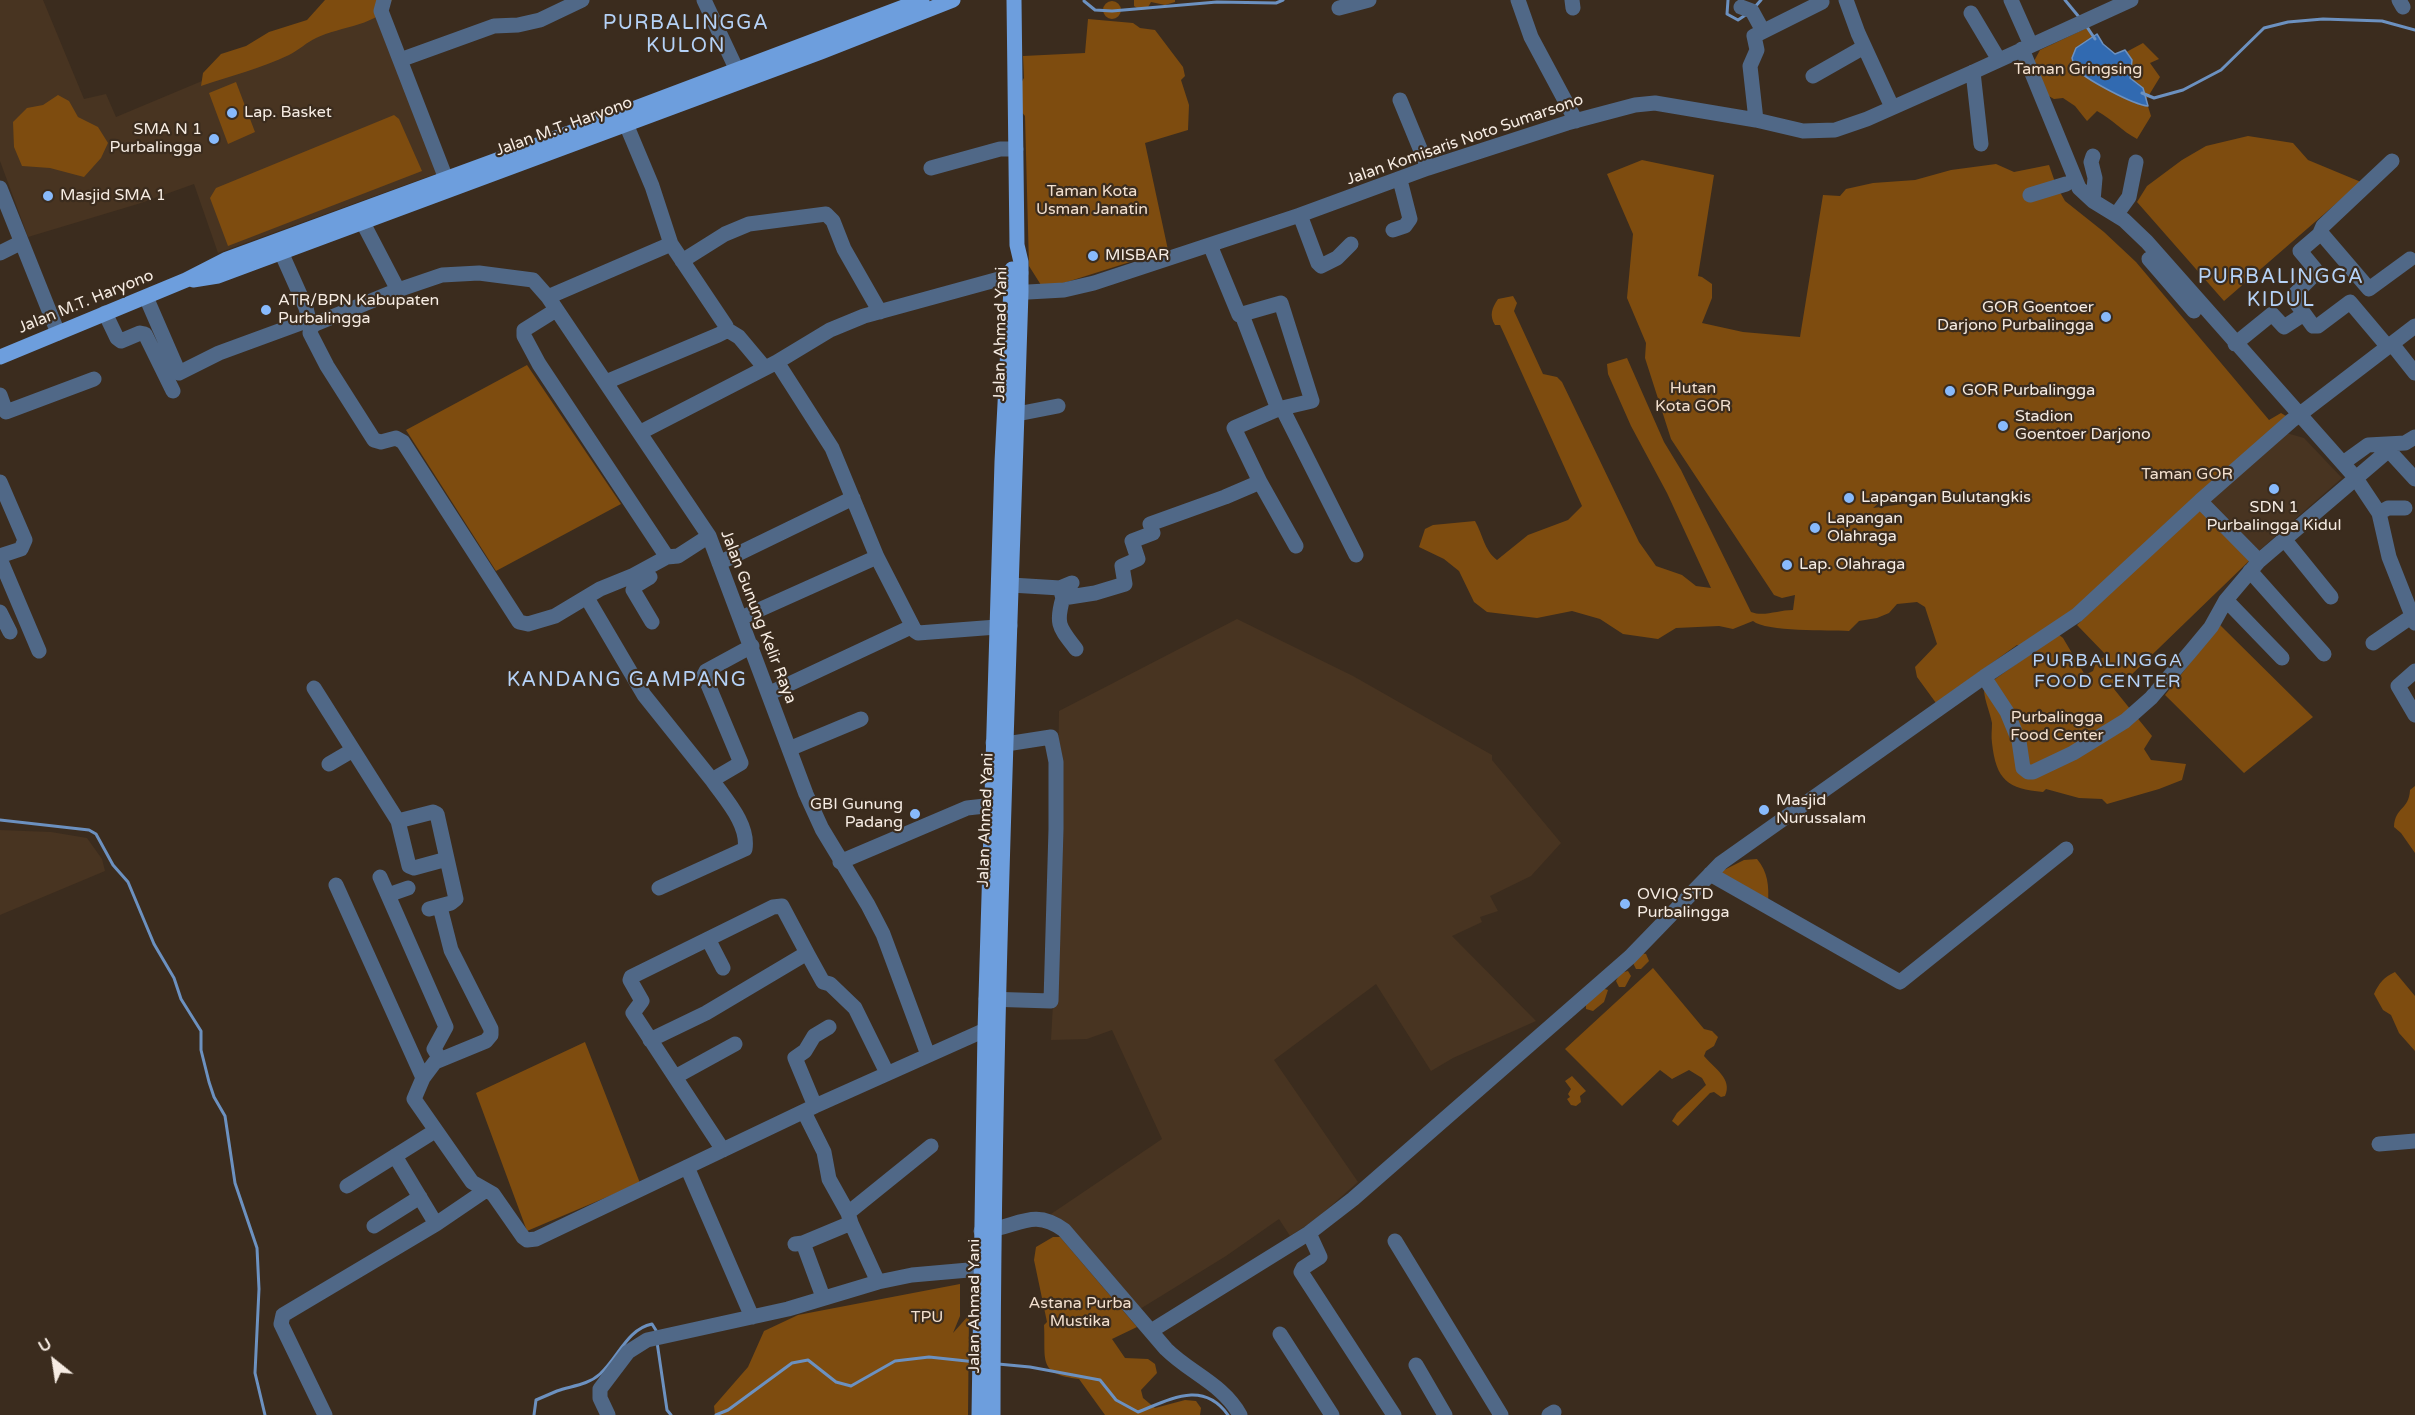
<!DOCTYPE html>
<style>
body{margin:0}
#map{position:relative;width:2415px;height:1415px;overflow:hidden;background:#3b2c1e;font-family:"Varela Round",sans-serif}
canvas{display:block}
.north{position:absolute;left:24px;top:1331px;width:60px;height:60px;-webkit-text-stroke:4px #3b2c1e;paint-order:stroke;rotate:330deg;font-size:16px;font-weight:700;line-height:24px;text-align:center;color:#f6ece3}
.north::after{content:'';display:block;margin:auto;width:21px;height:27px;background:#f6ece3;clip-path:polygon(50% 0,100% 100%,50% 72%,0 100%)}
</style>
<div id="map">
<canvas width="2415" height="1415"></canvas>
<div class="north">U</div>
</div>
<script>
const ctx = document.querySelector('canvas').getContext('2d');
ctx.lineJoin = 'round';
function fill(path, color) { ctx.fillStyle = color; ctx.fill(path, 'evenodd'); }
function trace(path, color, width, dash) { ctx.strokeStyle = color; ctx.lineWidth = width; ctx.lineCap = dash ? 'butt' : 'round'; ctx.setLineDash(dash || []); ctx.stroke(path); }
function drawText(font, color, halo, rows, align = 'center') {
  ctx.font = font + ' "Varela Round",sans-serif'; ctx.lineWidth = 4.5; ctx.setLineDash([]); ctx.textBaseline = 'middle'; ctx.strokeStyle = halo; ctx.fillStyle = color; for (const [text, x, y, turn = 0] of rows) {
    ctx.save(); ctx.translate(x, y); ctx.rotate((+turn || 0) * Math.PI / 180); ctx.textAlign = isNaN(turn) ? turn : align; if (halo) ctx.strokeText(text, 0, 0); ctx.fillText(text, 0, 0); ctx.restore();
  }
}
fill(new Path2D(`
 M0 0H43L84 99 106 94 116 117 374 9 441 172 218 253 194 184 141 203 28 237 0 161Z
 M2283 432 2304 438 2342 478 2254 555 2207 500Z
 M1237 619 1353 676 1492 755V760L1561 843 1531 876 1490 896 1498 911 1480 917 1482 922 1452 936 1536 1021 1453 1058 1431 1071 1376 984 1274 1060 1358 1182 1315 1220 1290 1236 1279 1219 1226 1256 1140 1309 1051 1214 1162 1139 1112 1030 1087 1039 1051 1040 1055 967 1059 711Z
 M0 830 51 832 87 838 102 859 105 871 0 915Z`), '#483421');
fill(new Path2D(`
 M325 0H392C381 26 340 26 316 38 307 42 299 50 289 55 261 68 231 76 201 86L203 73 221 54 246 46 269 32 307 20Z
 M1134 0H1175V2L1165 5 1151 2 1147 9 1140 10 1134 6Z
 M1103 10a9 9 0 1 1 18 0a9 9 0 1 1-18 0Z
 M1088 19 1133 23 1140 28 1155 30 1183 67 1185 76 1181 80 1189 105 1188 130 1145 143 1168 250 1051 287 1041 285 1029 266 1025 116 1019 109 1018 88 1024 78 1023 56 1085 53Z
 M2089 27 2097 45 2117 57 2143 43 2159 59 2150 63 2160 77 2146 100 2151 116 2137 139C2122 131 2112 119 2097 111L2087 121 2075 106 2063 98 2054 99 2045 94 2033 63 2040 50Z
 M236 82 255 132 228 144 209 93Z
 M58 95 69 101 78 117 98 127 108 143 101 158 84 177 50 168 22 166 14 147 13 122 27 108 43 105Z
 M394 115 399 119 422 171 228 246 210 198 216 188Z
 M2248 136 2293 143 2308 160 2361 182 2224 301 2137 202 2147 186 2182 160 2206 146Z
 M1642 160 1714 175 1698 276 1702 277 1712 284V298L1702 323 1743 332 1800 337 1823 195 1840 196 1846 189 1873 183 1915 180 1951 170 1996 164 2014 172 2049 165 2056 185 2065 201 2104 232 2136 262 2269 420 2281 413 2286 416 2086 604 2025 646 2017 645 1936 703 1917 677 1915 667 1937 644 1925 607 1917 602 1897 604 1889 613 1877 618 1859 621 1849 631C1829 630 1766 632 1753 621L1733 629 1719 626 1676 628 1658 639 1623 634 1600 619 1572 611 1537 618 1487 612 1474 602 1459 571 1444 559 1419 547 1425 529 1433 525 1475 521C1483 535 1484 550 1497 560L1528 535 1568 520 1582 506 1506 338 1500 325H1495C1489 315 1492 308 1498 299L1513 296 1517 303 1514 311 1543 374 1557 377 1562 382 1639 542 1656 566 1682 575 1696 586 1711 588 1667 493 1631 426 1608 374 1607 364 1627 358 1664 442 1681 470 1751 612C1764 617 1778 610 1793 610L1795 595 1782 598 1774 595 1671 439 1645 358 1646 343 1627 298 1633 234 1607 174ZM1894 490 1901 494 1910 503 1873 508Z
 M527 365 621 504 496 571 406 430Z
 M2199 507 2250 560 2128 678 2122 672 2114 689 2152 736 2144 749 2151 760 2186 764 2182 780 2159 789 2107 804 2102 799 2079 798 2046 789 2043 792C2008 789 1996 780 1992 743 1991 736 1992 730 1992 723 1990 712 1985 702 1984 691L1991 682 2058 634 2063 638 2085 675 2093 671 2097 660 2107 656 2077 625Z
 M2220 625 2313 717 2244 773 2165 695Z
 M2415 786V853L2401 833 2394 827C2395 807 2409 810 2410 790Z
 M1757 859C1768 872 1769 886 1768 903L1720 872 1744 860Z
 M1640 953 1646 954 1649 961 1641 969H1636L1633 963Z
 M1653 968 1704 1029 1712 1031 1718 1037 1714 1046 1706 1051 1704 1056C1714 1068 1733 1079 1725 1096L1721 1097 1714 1092 1710 1093 1678 1126 1672 1121 1677 1113 1706 1085 1702 1078 1689 1070 1672 1079 1660 1070 1622 1106 1565 1049Z
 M1628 971 1631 976 1625 987H1619L1616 981 1620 973Z
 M2395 972 2415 996V1051L2399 1033 2391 1015 2383 1010 2374 994C2379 983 2384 977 2395 972Z
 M1602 988 1608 990 1604 1002 1593 1011 1586 1009V1003Z
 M585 1042 640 1183 527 1231 476 1093Z
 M1572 1076 1586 1091 1580 1096 1581 1102 1576 1106 1571 1105 1567 1099 1570 1097 1568 1094 1571 1089 1565 1081Z
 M1053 1237H1060L1137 1327 1112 1339 1125 1358 1148 1359 1155 1364 1157 1373 1141 1390 1143 1398 1155 1408 1185 1400 1196 1401 1201 1408 1200 1415H1105L1079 1379C1037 1374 1046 1360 1044 1325L1047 1322 1034 1260 1036 1247Z
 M960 1284V1316L953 1333 969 1315 968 1415H715L714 1406 748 1367 764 1331 798 1315Z`), '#7e4c0f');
const water = new Path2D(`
 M2097 34 2103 44 2115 54 2125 50 2132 60 2130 78 2143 88 2148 106C2134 105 2082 78 2075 67 2073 65 2073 61 2072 58L2076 48Z`);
fill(water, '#316ab1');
trace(water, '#6c91c0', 1.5);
trace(new Path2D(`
 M1728 0 1727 14 1738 20 1747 14
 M2065 0 2079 17
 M1084 1 1095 10 1112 11 1217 2 1276 3 1283 0
 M1754 8 1761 0
 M2087 27 2095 39
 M2142 93 2154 98 2183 90 2221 70 2264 28 2288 22 2323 19 2382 21 2415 30
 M0 820 89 830 96 834 113 865 128 882 154 944 174 978 181 999 201 1031V1050L209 1082 214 1097 225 1116 235 1183 257 1248 259 1289 255 1373 265 1415
 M657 1342 667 1410 671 1415
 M998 1364 1030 1367 1100 1380 1116 1400 1138 1412C1171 1399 1203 1380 1228 1415
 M534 1415 536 1400C543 1397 550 1394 557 1391 571 1386 588 1385 600 1374 618 1358 627 1329 652 1324L657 1332
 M716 1415 728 1410 792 1363 808 1360 836 1382 851 1386 895 1361 929 1357 976 1362`), '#6c91c0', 3);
trace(new Path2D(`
 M384 0 381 11 400 60 494 26 518 25 540 20 582 0
 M704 0 742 81
 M1518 0 1531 37 1576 121
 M1572 0 1573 8
 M1846 0 1858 33 1892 107
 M2011 0 2031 45
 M2399 0 2403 7
 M1741 7 1752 11 1763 31
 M1339 8 1369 0
 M1971 13 1999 60
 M2022 49 2079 188 2093 201 2124 220 2147 242 2355 477 2379 513 2389 557 2415 623
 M400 60 450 189
 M1973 72 1981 144
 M1813 76 1864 47
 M1400 100 1428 168
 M1756 120 1750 66 1757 50 1754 36 1822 2
 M2093 156 2091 162 2095 178 2093 201
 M931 168 1000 149H1016
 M0 188 58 333
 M2030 195 2066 184
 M1300 215 1318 263 1321 266 1337 258 1351 244
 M2116 215 2129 197 2136 162
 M362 221 398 290 315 324 311 328 310 333 327 366 374 440 381 442 396 438 403 442 519 622 528 624 555 616 600 589 632 576 667 557
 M1393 230 1405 226 1410 219 1400 180
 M2320 233 2323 226 2392 161
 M281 252 306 308 311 328
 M0 253 20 243
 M2149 259 2194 311
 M682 261 725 234 749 224 826 214 833 221 844 249 880 312
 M398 290 442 275 479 273 533 280 548 297 709 536 806 794 822 829 868 905 883 934 928 1055
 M1010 293 1064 290 1094 283 1300 215 1428 168 1567 123 1635 105 1655 103 1756 120 1803 131 1835 130 1867 119 1973 72 2131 0
 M146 297 179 373 219 353 309 320
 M548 297 671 244
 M556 310 524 330V336L539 364 667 557 678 556 709 536
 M105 313 117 338 121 341 140 333 145 334 173 391
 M1242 315 1278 409
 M726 329 739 337 765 368
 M2235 344 2272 314 2284 327 2304 314
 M2392 344 2415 373
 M2388 347 2350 302 2318 326H2313L2292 297 2316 273 2315 269 2300 251 2321 233 2369 289 2410 259
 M777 362 832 448 877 557 915 631 918 633 1010 626
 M606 382 718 335 724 332 726 326 671 244 652 186 626 124
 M0 395 6 412 94 379
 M1282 408 1356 555
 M1017 414 1058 406
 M641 432 777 362 830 330 864 316 1021 273
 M2387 444 2393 455 2415 479
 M2343 463 2368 445 2405 443 2415 437
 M0 482 25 540 21 549 0 556
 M1260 482 1296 546
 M2200 501 2259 561 2390 449
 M2379 513 2388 508H2405
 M2284 539 2331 597
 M0 559 39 651
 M2259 561 2226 600 2282 658
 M719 563 853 498
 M2250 571 2324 654
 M650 577 635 586 633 590 652 622
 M1011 585 1060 588 1072 583
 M1060 588 1063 598 1095 593 1125 584 1122 566 1138 559 1132 541 1153 533 1150 524 1225 497 1260 482 1234 428 1278 409 1312 401 1281 303 1239 315 1210 245
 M587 598 644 695 712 780 741 763 704 675 706 671 752 646
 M1063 598C1055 625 1060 628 1076 649
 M0 612 10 632
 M741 618 877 557
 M2373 643 2411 617
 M2415 671 2398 686 2415 715
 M1984 677 2007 712 2019 741 2023 768 2028 772H2033L2073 753 2125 721 2151 698 2191 651 2211 627 2226 600
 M314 688 398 821 433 812 437 814 456 899 451 903 429 909
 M770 693 911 627
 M789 749 861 719
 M329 764 353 750
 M398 821 409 866 414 868 447 859
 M840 862 967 808 1003 804
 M1710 874 1900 982 2066 849
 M380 877 446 1027 434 1049 440 1059
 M336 885 423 1078
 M659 888 745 849C749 824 725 799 712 780
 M388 895 408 888
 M440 907 451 950 491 1029V1035L486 1041 435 1062 423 1078 414 1099 472 1182 493 1194 523 1237 527 1240 536 1239 815 1106 985 1030
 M708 939 723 968
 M807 953 823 982 830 984 855 1008 887 1073
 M986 999 1051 1001 1056 829V762L1051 737 1006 744 993 743
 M650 1040 706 1013 807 953 782 906 773 907 631 977 630 980 642 1001 633 1013 723 1150
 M675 1077 735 1044
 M815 1106 795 1058 805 1051 814 1036 829 1027
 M804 1112 824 1152 829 1179 848 1213 931 1146
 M2379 1144 2415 1141
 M395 1156 436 1224
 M687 1167 752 1317
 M347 1186 435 1131
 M851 1223 878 1282
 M374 1226 420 1197
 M981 1231C1016 1229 1032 1206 1064 1230L1166 1349C1190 1373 1223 1384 1240 1415
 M1309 1233 1320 1257 1303 1268 1301 1272 1394 1415
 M1395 1241 1501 1415
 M803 1243 823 1297
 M795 1244 803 1243 851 1223 848 1213
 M1151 1331 1309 1233 1353 1199 1630 957 1721 863 1984 677 2077 615 2200 501 2291 421 2415 326
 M1280 1334 1332 1415
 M1416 1365 1445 1415
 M325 1415 281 1324 283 1315 436 1224 486 1190
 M608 1415 600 1398V1389L628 1352 647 1340 788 1309 878 1282 912 1275 980 1269
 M1549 1415 1554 1412`), '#506887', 15);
trace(new Path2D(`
 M193 280 218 276 821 52 953 0
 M0 357 186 280 227 259 524 150 922 0
 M979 1415 985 1030 1002 462 1012 269
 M993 1415C993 1041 1009 667 1021 292V262L1017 245 1014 0`), '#6d9edd', 15);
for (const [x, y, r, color] of [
 [232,113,6,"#88bafc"],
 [214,139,6,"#88bafc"],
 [48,196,6,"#88bafc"],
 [1093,256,6,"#88bafc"],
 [266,310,6,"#88bafc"],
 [2106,317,6,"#88bafc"],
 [1950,391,6,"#88bafc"],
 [2003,426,6,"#88bafc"],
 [2274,489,6,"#88bafc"],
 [1849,498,6,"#88bafc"],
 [1815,528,6,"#88bafc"],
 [1787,565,6,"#88bafc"],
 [1764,810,6,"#88bafc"],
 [915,814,6,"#88bafc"],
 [1625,904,6,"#88bafc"]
]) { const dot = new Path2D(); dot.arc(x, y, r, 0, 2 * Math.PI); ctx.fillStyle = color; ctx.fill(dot); trace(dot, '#3b2c1e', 2); }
drawText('16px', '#f3e0cf', '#3b2c1e', [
 ["Taman Gringsing",2078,70],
 ["Taman Kota",1092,192],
 ["Usman Janatin",1092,210],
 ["Hutan",1693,389],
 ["Kota GOR",1693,407],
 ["Taman GOR",2187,475],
 ["Purbalingga",2057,718],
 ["Food Center",2057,736],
 ["Astana Purba",1080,1304],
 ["Mustika",1080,1322],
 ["TPU",927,1318]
]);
drawText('16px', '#f6ece3', '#3b2c1e', [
 ["Lap. Basket",244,113],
 ["SMA N 1",202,130,"right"],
 ["Purbalingga",202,148,"right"],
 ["Masjid SMA 1",60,196],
 ["MISBAR",1105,256],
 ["ATR/BPN Kabupaten",278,301],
 ["Purbalingga",278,319],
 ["GOR Goentoer",2094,308,"right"],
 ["Darjono Purbalingga",2094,326,"right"],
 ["GOR Purbalingga",1962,391],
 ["Stadion",2015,417],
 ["Goentoer Darjono",2015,435],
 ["Lapangan Bulutangkis",1861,498],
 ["SDN 1",2274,508,"center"],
 ["Purbalingga Kidul",2274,526,"center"],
 ["Lapangan",1827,519],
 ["Olahraga",1827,537],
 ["Lap. Olahraga",1799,565],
 ["Masjid",1776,801],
 ["Nurussalam",1776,819],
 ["GBI Gunung",903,805,"right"],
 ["Padang",903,823,"right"],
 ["OVIQ STD",1637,895],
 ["Purbalingga",1637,913]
], 'left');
drawText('16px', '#f6ece3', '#3b2c1e', [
 ["Jalan M.T. Haryono",564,127,-20],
 ["Jalan Komisaris Noto Sumarsono",1465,140,-19],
 ["Jalan M.T. Haryono",86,302,-22],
 ["Jalan Ahmad Yani",1001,334,-89],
 ["Jalan Gunung Kelir Raya",758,617,69],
 ["Jalan Ahmad Yani",986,820,-88],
 ["Jalan Ahmad Yani",975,1306,-90]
]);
ctx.letterSpacing = '1.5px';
drawText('18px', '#b5d2f7', '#3b2c1e', [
 ["PURBALINGGA",2108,661],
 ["FOOD CENTER",2108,682]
]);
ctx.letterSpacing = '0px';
ctx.letterSpacing = '1.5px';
drawText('20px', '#b5d2f7', '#3b2c1e', [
 ["PURBALINGGA",686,24],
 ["KULON",686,47],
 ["PURBALINGGA",2281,278],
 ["KIDUL",2281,301],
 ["KANDANG GAMPANG",627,681]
]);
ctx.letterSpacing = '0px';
</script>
